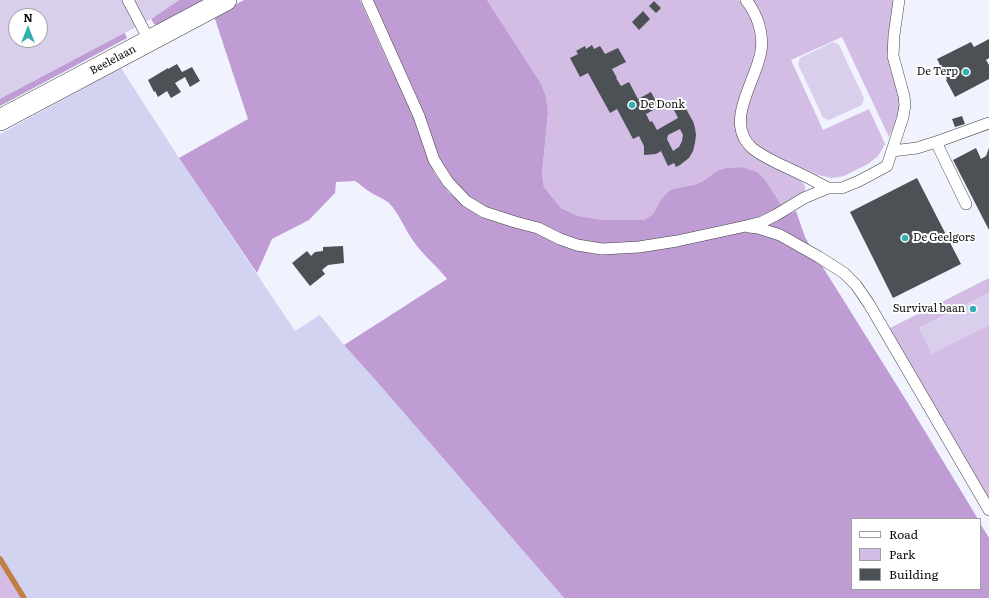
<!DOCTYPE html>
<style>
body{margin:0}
#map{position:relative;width:989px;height:598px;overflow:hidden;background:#f0f2fe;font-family:Literata,serif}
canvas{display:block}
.legend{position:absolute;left:851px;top:518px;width:130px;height:72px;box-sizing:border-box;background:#fff;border:1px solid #9f9f9f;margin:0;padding:5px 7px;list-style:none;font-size:12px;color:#0e0e0e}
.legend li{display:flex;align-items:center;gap:8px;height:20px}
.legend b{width:20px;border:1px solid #9f9f9f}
.north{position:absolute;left:8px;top:8px;width:40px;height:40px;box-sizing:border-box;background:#fff;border:1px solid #9f9f9f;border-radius:50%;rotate:0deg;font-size:11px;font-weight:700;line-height:16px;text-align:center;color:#0e0e0e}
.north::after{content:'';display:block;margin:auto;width:14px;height:18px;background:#33afb1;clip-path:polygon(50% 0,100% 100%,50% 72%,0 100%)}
</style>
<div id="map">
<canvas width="989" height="598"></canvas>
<ul class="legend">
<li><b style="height:5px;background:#fff"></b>Road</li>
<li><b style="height:11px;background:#d3bde5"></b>Park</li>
<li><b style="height:11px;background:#4b5155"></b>Building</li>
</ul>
<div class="north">N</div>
</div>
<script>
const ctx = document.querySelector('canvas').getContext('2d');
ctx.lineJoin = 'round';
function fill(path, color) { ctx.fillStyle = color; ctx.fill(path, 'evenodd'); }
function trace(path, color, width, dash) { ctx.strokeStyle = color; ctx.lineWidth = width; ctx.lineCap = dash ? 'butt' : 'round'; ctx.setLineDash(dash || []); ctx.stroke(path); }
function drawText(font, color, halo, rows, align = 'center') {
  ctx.font = font + ' Literata,serif'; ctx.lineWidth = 4; ctx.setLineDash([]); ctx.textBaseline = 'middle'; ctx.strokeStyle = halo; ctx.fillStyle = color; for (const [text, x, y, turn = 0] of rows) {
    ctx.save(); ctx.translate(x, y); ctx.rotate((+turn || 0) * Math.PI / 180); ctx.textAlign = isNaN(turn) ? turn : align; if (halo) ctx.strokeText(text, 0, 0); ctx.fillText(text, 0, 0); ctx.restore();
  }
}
fill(new Path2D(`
 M121 68 179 158 295 331 320 315 344 345 379 384 564 598H26L0 555V134Z`), '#d2d3f1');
fill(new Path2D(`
 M487 0H739L746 8 752 20 757 37 755 58 740 96 736 117V128L738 136 743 146 747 150 802 182 805 186V193L782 206 766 181 741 167 726 168 717 171 703 181 694 185 682 187 659 203 653 214 644 220H604L578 216 561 208 544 187 542 174 548 113 540 82Z
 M751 0H893L892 11 900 107 897 120 889 137 842 37 791 60 823 130 869 109 885 144 878 156 868 164 844 176 832 178 818 175 794 165 761 148 755 143 748 134 746 124V115L747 109 764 60Z
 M989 278V293L919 328 932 353 989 325V503L888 329Z
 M0 555 26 598H0Z`), '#d3bde5');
fill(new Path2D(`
 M179 0H213L159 26 154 24 151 19Z
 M244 0H360L386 58 415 118 430 163 435 174 449 193 468 208 529 230 574 249 591 253 612 254 744 232 752 231 796 211 805 237 814 253 906 400 978 519H852V589H980V523L989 538V598H564L379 384 344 345 447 279C437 266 423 255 414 242 405 230 399 213 389 203 383 198 376 196 370 192 365 189 360 184 355 181L336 182 335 193 309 220 272 239 257 273 179 158 248 119 214 16Z
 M373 0H487L540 82 546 97 548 113 542 174 544 187 561 208 578 216 604 220H644L653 214 659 203 665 195 671 190 682 187 694 185 703 181 717 171 726 168 741 167 757 172 766 181 782 206 767 214 745 221 664 238 639 242 610 244 586 243 486 208 470 197 452 179 439 158 419 102Z
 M117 17 127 38 0 106V77Z`), '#bf9dd4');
fill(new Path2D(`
 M0 0H179L151 19 0 99ZM16 16H40V40H16Z
 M833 42 839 45 864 98 862 105 829 120 823 118 798 64 800 58Z
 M989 293V325L932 354 919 328Z`), '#daceed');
trace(new Path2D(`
 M0 559 24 598`), '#c07f47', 5.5);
fill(new Path2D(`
 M654 1 661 8 656 13 649 6Z
 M643 11 650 19 639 30 632 22Z
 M989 39V58L986 60 989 65V79L955 97 946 80 947 79 937 59 971 42 974 47Z
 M592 45 594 49 600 46 605 54 618 48 626 62 612 69 617 78H616L621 86 629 82 638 99 651 92 659 107 646 114 650 122 652 121 657 130 678 118 673 108 683 103 691 118 693 121 695 128 696 135 695 143 693 151 689 158 680 165 676 167 674 163 668 166 661 151 656 154 644 155V146L639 136 633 139 617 109 610 113 588 73 580 77 570 58 578 54 576 51 585 46 586 49ZM680 129 683 135 682 141 679 147 673 151 667 139 668 135Z
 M177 64 182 72 192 67 200 81 190 87 185 77 175 83 181 92 171 98 167 91 158 97 155 91 154 92 148 80 168 68V69Z
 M962 116 965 124 955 127 952 119Z
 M976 148 981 159 986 156 989 148V230L953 160Z
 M917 178 961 264 893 298 850 212Z
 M343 246 344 263 328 265 322 270 325 274 310 286 292 263 307 251 311 256 315 252 323 251V247Z`), '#4b5155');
const lane = new Path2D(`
 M128 0 149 40
 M367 0 419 116 434 160 448 182 466 201 484 212 515 222 538 228 560 239 577 245 602 249 639 247 677 241 746 226 762 222 776 215 804 198 828 188H842L859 181 887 166 903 117 905 105 904 96 893 56 894 35 899 0
 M746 0C757 14 764 33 761 51 757 80 723 122 752 148 763 157 777 163 790 169 803 175 815 181 828 188
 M936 142 966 204
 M892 151 917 148 942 140 989 123
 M749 227 758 228 780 235 819 257 844 273 856 285 869 304 989 510`);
const street = new Path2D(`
 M0 120 226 0`);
trace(lane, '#414141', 12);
trace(street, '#414141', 22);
trace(lane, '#fff', 11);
trace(street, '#fff', 21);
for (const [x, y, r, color] of [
 [966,72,4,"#33afb1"],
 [632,105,4,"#33afb1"],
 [905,238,4,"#33afb1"],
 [973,309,4,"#33afb1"]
]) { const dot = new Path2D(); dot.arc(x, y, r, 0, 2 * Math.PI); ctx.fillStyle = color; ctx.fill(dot); trace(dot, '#fff', 1.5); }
drawText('11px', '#0e0e0e', '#fff', [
 ["Beelelaan",113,60,-28]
]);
drawText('11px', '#0e0e0e', '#fff', [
 ["De Terp",958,72],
 ["De Donk",640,105,"left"],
 ["De Geelgors",913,238,"left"],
 ["Survival baan",965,309]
], 'right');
</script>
